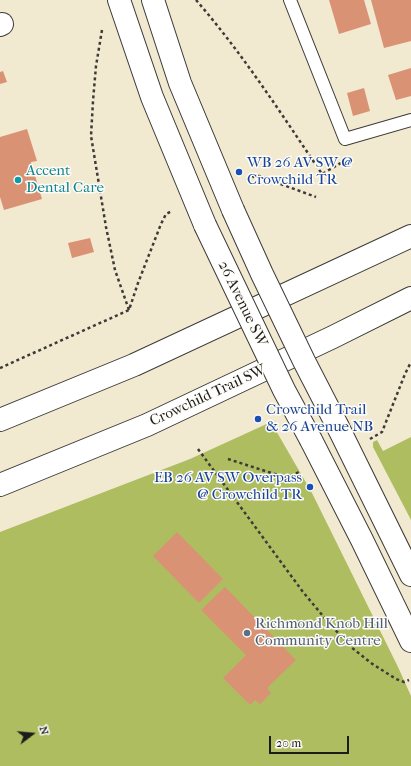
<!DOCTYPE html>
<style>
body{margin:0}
#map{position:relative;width:411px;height:766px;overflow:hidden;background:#f2e9d1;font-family:"IM FELL French Canon",serif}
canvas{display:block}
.north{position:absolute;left:12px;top:714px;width:40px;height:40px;-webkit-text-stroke:3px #fdfcf7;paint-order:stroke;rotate:74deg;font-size:11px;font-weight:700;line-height:16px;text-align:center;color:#1c1c1c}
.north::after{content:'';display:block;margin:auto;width:14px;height:18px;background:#1c1c1c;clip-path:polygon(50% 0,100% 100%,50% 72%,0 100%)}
.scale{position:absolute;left:269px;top:736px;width:80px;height:18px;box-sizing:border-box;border:2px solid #1c1c1c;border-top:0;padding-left:5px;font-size:12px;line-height:14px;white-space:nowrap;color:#1c1c1c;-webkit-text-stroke:3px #fdfcf7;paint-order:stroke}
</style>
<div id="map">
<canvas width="411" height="766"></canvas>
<div class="north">N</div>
<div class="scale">20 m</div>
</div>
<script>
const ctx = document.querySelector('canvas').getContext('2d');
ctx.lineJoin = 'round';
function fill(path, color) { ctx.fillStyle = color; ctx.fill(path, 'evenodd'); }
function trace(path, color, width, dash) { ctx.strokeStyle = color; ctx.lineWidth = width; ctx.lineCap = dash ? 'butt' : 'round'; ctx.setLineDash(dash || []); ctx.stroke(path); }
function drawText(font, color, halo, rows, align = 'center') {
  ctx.font = font + ' "IM FELL French Canon",serif'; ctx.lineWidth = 3; ctx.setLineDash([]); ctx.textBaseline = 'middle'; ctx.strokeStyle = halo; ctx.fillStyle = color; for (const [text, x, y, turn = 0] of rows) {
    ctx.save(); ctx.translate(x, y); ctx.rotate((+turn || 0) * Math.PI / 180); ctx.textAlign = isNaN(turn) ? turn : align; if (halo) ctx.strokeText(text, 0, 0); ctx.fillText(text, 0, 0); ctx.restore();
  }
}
fill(new Path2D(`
 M271 422 312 493 398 667 411 696V766H0V532L190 459Z
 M411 437V520L373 447V442L377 440 383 451Z`), '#aebd60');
fill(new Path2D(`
 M329 0H364L371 24 339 34Z
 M371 0H411V41L384 48Z
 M411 68V96L396 100 388 75Z
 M3 71 7 82 0 84V72Z
 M364 88 370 111 353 116 347 93Z
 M27 129 37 161 31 162 42 199 4 210 0 197V137Z
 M90 238 94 252 72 258 68 243Z
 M177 532 223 579 199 603 153 556Z
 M225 587 296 660 267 688 271 693 260 704 255 700 250 705 223 678 246 655 201 610Z`), '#da9274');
const service = new Path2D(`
 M290 0 345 139 411 120`);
const minor = new Path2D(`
 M0 25 2 24`);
const tertiary = new Path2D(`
 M119 0 152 97 205 225
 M153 0 180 83 233 210
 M338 427 411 575
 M311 440 362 540 411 641`);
const motorway = new Path2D(`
 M0 420 134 365 411 236
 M0 485 147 425 333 337 411 298`);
trace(service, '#3c3b37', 14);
trace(minor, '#3c3b37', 24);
trace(tertiary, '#3c3b37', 24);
trace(motorway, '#3c3b37', 24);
trace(new Path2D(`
 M196 0C243 54 282 115 322 174L346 160
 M102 30 96 66 93 101 91 136 106 227 115 270 129 310
 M247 180 255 176H259L316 197
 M0 368 129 310 138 283 161 224 166 214 172 211
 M370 439 382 432 405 374 411 362
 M198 449 303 592 328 622 351 647 371 663 396 679 404 682 409 680
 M228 459 287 478 299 472`), '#3c3b37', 2.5, [3, 3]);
trace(service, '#fff', 12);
trace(minor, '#fff', 22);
trace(tertiary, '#fff', 22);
trace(motorway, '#fff', 22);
const tertiaryBridge = new Path2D(`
 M233 210 262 274 304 361 338 427
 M205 225 284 390 311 440`);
trace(tertiaryBridge, '#3c3b37', 24, []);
trace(tertiaryBridge, '#fff', 22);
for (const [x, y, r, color] of [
 [239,172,4,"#1a4fb4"],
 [18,180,4,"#0f9aa8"],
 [258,419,4,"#1a4fb4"],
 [310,487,4,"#1a4fb4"],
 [247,633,4,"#5c6f8a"]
]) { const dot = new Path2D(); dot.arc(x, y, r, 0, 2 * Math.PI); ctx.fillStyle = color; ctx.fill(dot); trace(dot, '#fdfcf7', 1.5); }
drawText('15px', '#164399', '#fdfcf7', [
 ["WB 26 AV SW @",247,163],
 ["Crowchild TR",247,180],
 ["Crowchild Trail",266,410],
 ["& 26 Avenue NB",266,427],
 ["EB 26 AV SW Overpass",302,478,"right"],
 ["@ Crowchild TR",302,495,"right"]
], 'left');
drawText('15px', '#0d838f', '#fdfcf7', [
 ["Accent",26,171],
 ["Dental Care",26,188]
], 'left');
drawText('15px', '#1c1c1c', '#fdfcf7', [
 ["26 Avenue SW",242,304,64],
 ["Crowchild Trail SW",208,396,-25]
]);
drawText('15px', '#4e5e75', '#fdfcf7', [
 ["Richmond Knob Hill",255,624],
 ["Community Centre",255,641]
], 'left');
</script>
